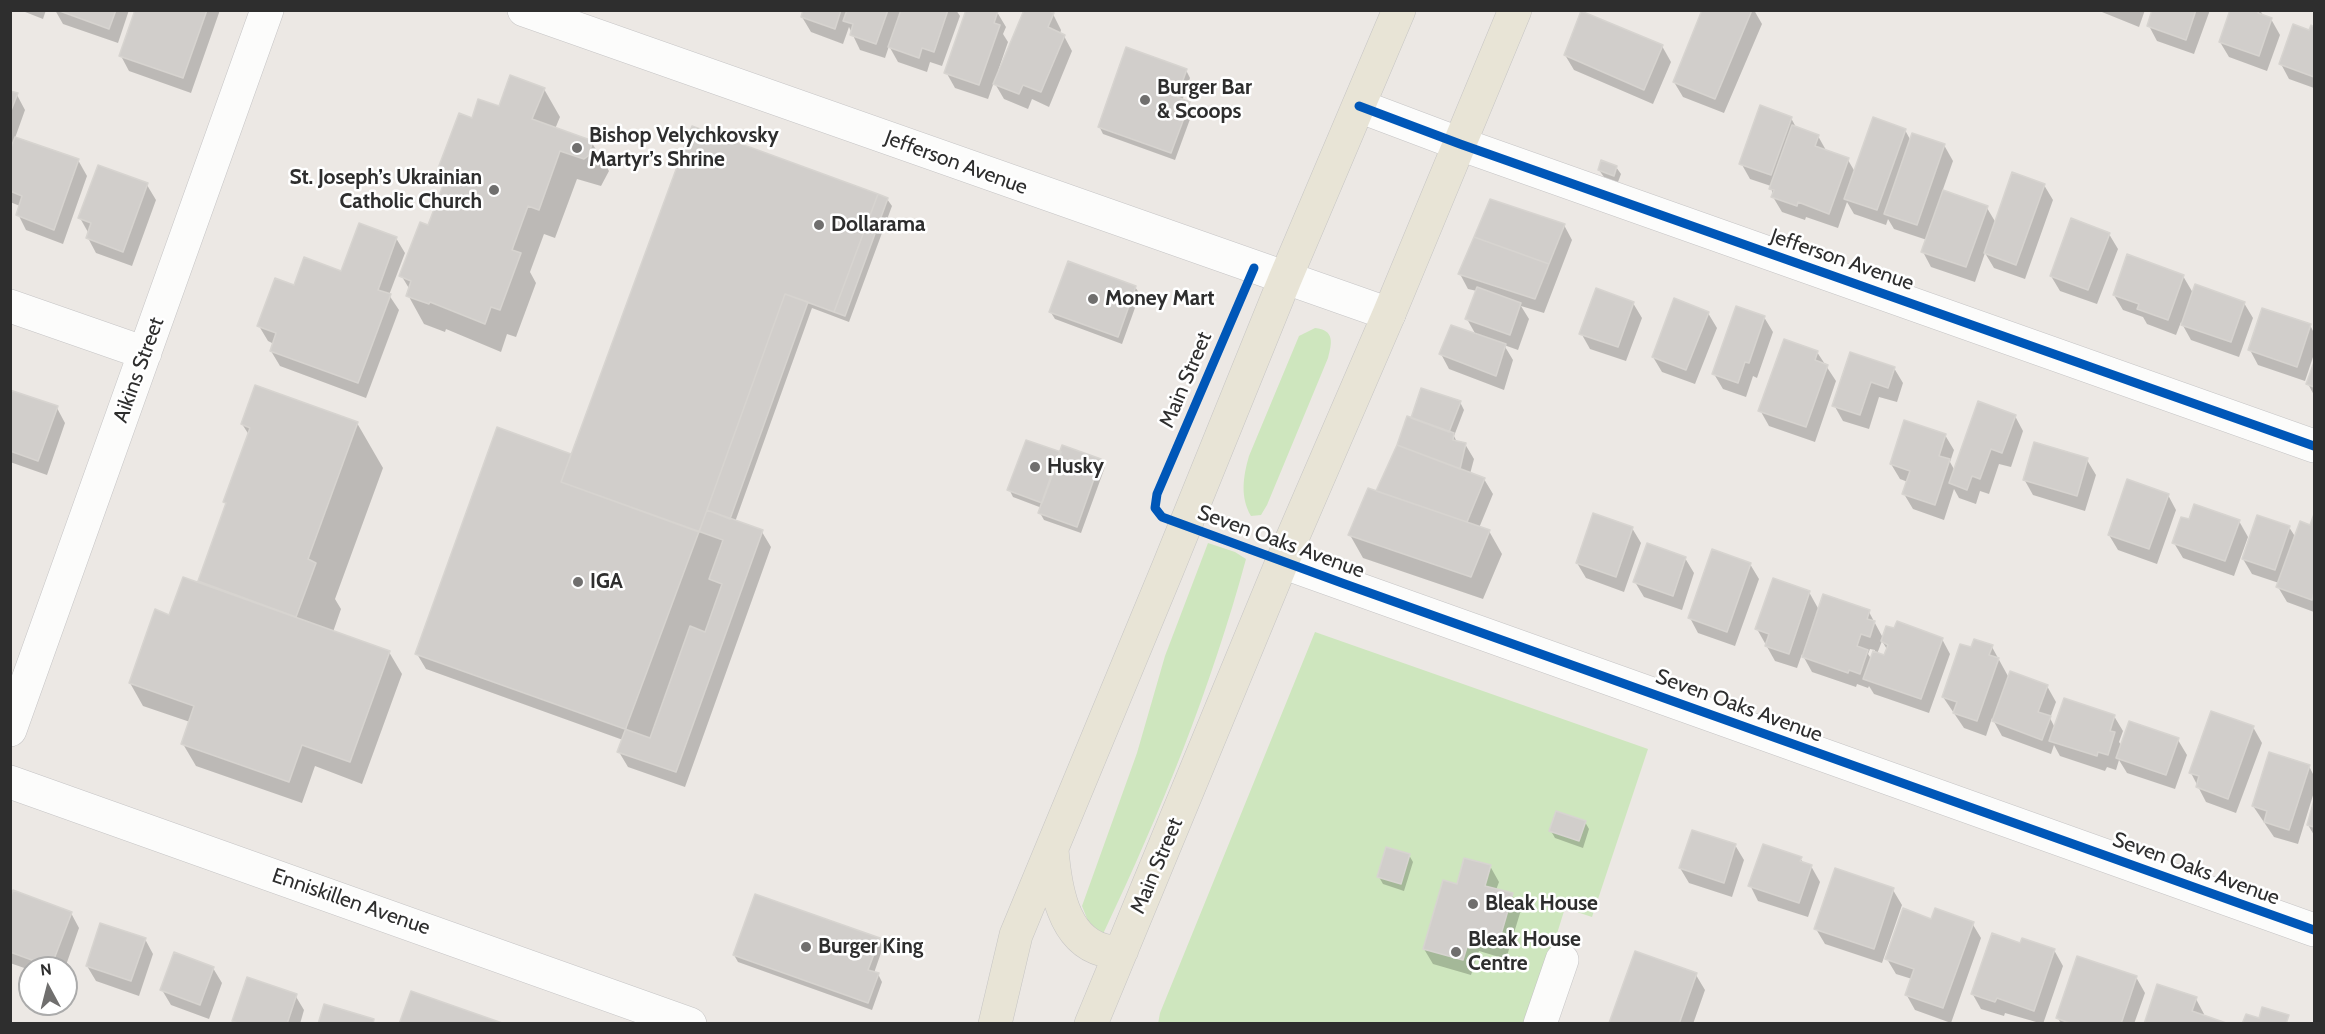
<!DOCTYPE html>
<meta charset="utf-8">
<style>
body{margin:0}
#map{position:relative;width:2325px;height:1034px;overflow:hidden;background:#ece8e4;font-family:Cabin,sans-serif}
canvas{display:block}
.frame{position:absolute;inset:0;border:12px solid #2e2e2e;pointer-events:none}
.north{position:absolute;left:18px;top:956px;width:60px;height:60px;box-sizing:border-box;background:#fff;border:2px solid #ababab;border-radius:50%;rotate:353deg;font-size:16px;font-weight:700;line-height:24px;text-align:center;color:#2e2e2e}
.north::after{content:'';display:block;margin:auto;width:21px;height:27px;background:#706f6e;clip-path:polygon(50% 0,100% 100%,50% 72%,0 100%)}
</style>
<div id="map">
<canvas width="2325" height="1034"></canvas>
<div class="frame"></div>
<div class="north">N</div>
</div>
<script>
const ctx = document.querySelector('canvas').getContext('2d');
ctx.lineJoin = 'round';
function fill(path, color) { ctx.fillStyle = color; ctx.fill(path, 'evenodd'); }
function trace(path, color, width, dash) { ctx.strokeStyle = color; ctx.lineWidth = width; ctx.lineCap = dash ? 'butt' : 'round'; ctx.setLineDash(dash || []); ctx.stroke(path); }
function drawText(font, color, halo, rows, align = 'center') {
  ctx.font = font + ' Cabin,sans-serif'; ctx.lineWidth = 5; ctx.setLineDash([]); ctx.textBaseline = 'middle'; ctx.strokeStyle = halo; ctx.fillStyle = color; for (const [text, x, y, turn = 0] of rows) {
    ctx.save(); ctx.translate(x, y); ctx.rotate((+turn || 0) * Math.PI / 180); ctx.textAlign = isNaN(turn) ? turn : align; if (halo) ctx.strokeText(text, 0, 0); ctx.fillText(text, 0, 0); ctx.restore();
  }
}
fill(new Path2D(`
 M1315 328C1335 330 1332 343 1328 358L1267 505 1261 515 1251 516C1240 497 1243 477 1249 456L1299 336Z
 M1208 543 1235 552 1246 559C1211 688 1161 812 1103 934L1090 926 1082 906 1137 753 1165 656Z
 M1315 632 1648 749 1592 917 1565 908 1529 1023 1158 1024 1160 1013Z`), '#cee6be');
fill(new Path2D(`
 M20 10H46L43 19Z
 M55 10H129L118 43 63 24Z
 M137 10H220L191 93 129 71 121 56Z
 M805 10H956L960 16 942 66 930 62 927 72 898 62 889 46 885 58 860 50 849 27 843 44 811 32 802 17Z
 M968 10 997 12 1006 27 1003 34 1008 42 998 71 1000 72 1053 14 1061 30 1060 34 1064 36 1072 51 1049 107 1032 99 1028 109 1004 99 994 82 988 99 955 88 946 72Z
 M1704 10H1754L1762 24 1724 113 1683 97 1674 82Z
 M2097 10H2145L2139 27Z
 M2154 10H2210L2194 54 2157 41 2149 26Z
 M2231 10H2260L2264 17 2271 19 2280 35 2267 71 2229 57 2220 42Z
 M2312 27 2314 28V88L2289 79 2281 64 2310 32Z
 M1662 46 1671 62 1653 104 1574 70 1565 55Z
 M1186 70 1190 78 1182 101 1189 103 1193 111 1175 160 1103 134 1099 126Z
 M544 89 560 117 555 129 592 143 609 171 601 186 577 179 555 238 544 234 530 272 536 283 516 337 507 334 501 352 446 329 445 332 424 324 408 295 410 290 401 275 429 227 446 182 439 171 473 120Z
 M10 92 17 95 25 110 15 138 78 160 87 176 63 244 26 230 18 214 20 206 10 202Z
 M1791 118 1797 129 1818 136 1827 152 1848 160 1855 172 1905 130 1911 141 1944 145 1953 161 1942 192 1987 208 1996 223 2044 185 2053 200 2025 279 1994 268 1985 253 1975 282 1931 267 1923 252 1927 240 1894 229 1888 219 1886 225 1854 214 1847 202 1838 228 1806 217 1805 220 1782 212 1773 197 1771 186 1750 179 1741 163Z
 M99 167 147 185 156 200 132 266 96 253 88 238 89 234 80 218Z
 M1616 167 1621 174 1618 182 1604 177 1599 170Z
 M887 199 892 206 849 322 812 308 735 522 762 532 771 547 685 787 628 767 619 752 623 740 426 669 417 654 570 455 572 456Z
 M1564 225 1572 240 1544 313 1521 306 1529 319 1518 350 1504 345 1513 360 1504 390 1449 369 1441 354 1476 335 1467 319 1477 291 1468 289 1460 274Z
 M2109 234 2118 249 2097 304 2060 291 2051 276Z
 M396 238 405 253 389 295 399 310 366 398 280 366 271 351 274 344 268 341 259 326 295 287 342 273Z
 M2183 276 2193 293 2244 303 2253 318 2239 357 2191 340 2181 322 2176 335 2147 324 2143 317 2123 310 2114 295Z
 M1135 287 1140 294 1122 344 1055 319 1050 311Z
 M1633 303 1642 318 1626 361 1590 349 1581 333Z
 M1708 313 1717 328 1695 384 1662 372 1653 357Z
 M1764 317 1773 332 1757 378 1753 376 1746 397 1723 389 1714 374Z
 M2310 325 2314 333V354L2305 381 2258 365 2250 350Z
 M1817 352 1836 381 1815 442 1769 426 1760 410Z
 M1851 354 1894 368 1903 383 1897 402 1879 397 1869 429 1843 421 1834 405Z
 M2314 366V395L2308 384Z
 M10 392 57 408 65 423 47 475 10 462Z
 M1460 402 1464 410 1454 436 1457 442 1465 444 1474 459 1470 474 1484 479 1493 494 1479 528 1489 531 1502 554 1483 599 1363 558 1350 535 1379 494 1412 420Z
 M2015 416 2023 431 2011 467 1999 464 1989 494 1980 491 1976 504 1959 498 1954 489 1944 520 1913 509 1904 494 1908 482 1900 479 1891 464 1945 435 1954 450 1950 462 1955 471Z
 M357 423 383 468 335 599 341 609 333 632 389 652 402 674 362 784 315 766 302 803 196 766 183 744 190 722 143 706 130 683 170 617 202 585 200 581 227 506 225 502 249 435 242 424Z
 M1062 454 1100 460 1105 467 1081 533 1044 520 1040 513 1042 508 1013 497 1009 489Z
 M2087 460 2096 475 2085 511 2033 495 2024 479Z
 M2168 495 2176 510 2157 564 2118 550 2109 535Z
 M2314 516V612L2287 602 2278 587 2279 583 2252 574 2243 559 2289 527 2296 538 2311 527Z
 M2190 521H2239L2248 537 2234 576 2183 558 2174 543Z
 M1632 528 1641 543 1624 592 1586 578 1577 563Z
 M1685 558 1694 573 1682 610 1644 597 1635 582Z
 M1750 564 1759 579 1735 646 1698 633 1690 618Z
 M1809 592 1819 610 1869 612 1883 638 1942 639 1950 654 1929 713 1874 694 1869 686 1868 688 1857 684 1856 687 1812 672 1802 654 1797 668 1775 661 1757 629ZM1882 641 1888 651 1885 657 1877 654ZM1870 649 1875 650 1872 660 1868 654Z
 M1992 647 2009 678 2047 686 2056 702 2050 718 2055 728 2114 716 2123 731 2119 742 2122 746 2178 740 2187 755 2175 789 2127 773 2119 760 2116 770 2107 767 2105 771 2060 756 2054 745 2051 754 2002 736 1992 718 1986 736 1964 728 1943 697 1972 649Z
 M2253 727 2262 743 2236 813 2206 802 2191 773Z
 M2309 766 2314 776V792L2298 844 2274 837 2253 806Z
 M2314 805V835L2308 825Z
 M1585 822 1589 829 1583 848 1555 838 1551 831Z
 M1735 845 1744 860 1732 897 1689 883 1680 868Z
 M1409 855 1413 862 1404 891 1383 884 1379 877Z
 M1800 858 1804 864 1811 866 1820 882 1808 917 1758 901 1750 885Z
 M1490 866 1499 882 1496 890 1512 895 1521 910 1506 959 1479 951 1471 975 1433 964 1424 949 1458 886Z
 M1893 890 1902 905 1882 963 1825 944 1816 929Z
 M10 903 71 913 79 928 65 968H30V970L10 963Z
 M1932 920 1972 923 1981 938 1951 1023 1915 1010 1906 994 1912 979 1896 974 1887 959Z
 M145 939 153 954 139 996 96 981 87 966Z
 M879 940 883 947 874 973 878 974 882 982 872 1010 738 962 734 955Z
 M2021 945 2054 950 2063 966 2043 1024 2005 1013 2004 1016 1981 1009 1972 993Z
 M213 968 222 983 209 1019 171 1005 162 990Z
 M1696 975 1705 990 1693 1024 1610 1023Z
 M2136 977 2145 993 2134 1024H2061L2058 1018Z
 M295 995 304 1010 300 1024H235L234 1021Z
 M2196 999 2204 1014 2203 1016 2145 1024Z`), '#0003');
const building = new Path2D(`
 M57 10H116L109 29Z
 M135 10H207L183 78 119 56Z
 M803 10H841L835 29 801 17Z
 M847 10H888L876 44 850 35 853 24 843 21Z
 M901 10H948L934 52 922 48 919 58 888 47Z
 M966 10 998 11 994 23 1000 25 979 85 944 73Z
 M1024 10H1047L1054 13 1048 27 1065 35 1041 92 1023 85 1019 94 993 84Z
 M1702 10H1752L1715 99 1673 82Z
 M2152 10H2196L2186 40 2147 26Z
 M2230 10H2259L2258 13 2272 18 2259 56 2219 42Z
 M1581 11 1663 45 1644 90 1564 55Z
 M2293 24 2309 30 2311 25 2314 27V77L2279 64Z
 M1126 47 1187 69 1177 97 1190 102 1171 153 1098 127Z
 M510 75 545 88 532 119 593 141 588 156 584 159 560 151 539 210 528 206 512 250 521 253 500 310 491 307 485 324 430 302 429 304 406 296 411 281 399 276 420 222 428 225 447 175 437 171 459 113 472 118 478 99 499 106Z
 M10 91 18 93 10 113Z
 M1760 105 1792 117 1771 175 1739 164Z
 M1873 117 1906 129 1877 210 1844 199Z
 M1792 125 1819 135 1815 146 1849 158 1829 214 1798 202 1797 206 1771 197 1774 190 1769 189Z
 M692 126 878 194 834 312 785 294 699 532 561 482Z
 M1912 133 1945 144 1917 225 1884 214Z
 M15 137 79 159 54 230 16 215 22 196 10 191V150Z
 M1601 160 1617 166 1614 176 1598 170Z
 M98 165 148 183 123 252 86 238 91 223 78 218Z
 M2012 172 2045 184 2016 265 1984 253Z
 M1943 190 1988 206 1966 267 1921 252Z
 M878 194 888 198 845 316 834 312Z
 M1490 199 1565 224 1549 264 1474 237Z
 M2071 218 2110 233 2088 290 2050 276Z
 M359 223 397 237 378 290 391 294 358 383 270 351 276 333 257 326 275 278 294 285 304 257 341 271Z
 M1474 237 1549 264 1535 299 1458 274Z
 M2127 254 2184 275 2168 320 2137 309 2139 304 2113 295Z
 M1068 261 1136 286 1118 337 1049 312Z
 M2195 284 2245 302 2231 342 2181 325Z
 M1477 287 1521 303 1510 335 1465 319Z
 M1596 288 1634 302 1618 347 1579 334Z
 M785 294 808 302 730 519 707 510Z
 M1674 298 1709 312 1686 370 1652 357Z
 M1736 306 1765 316 1749 363 1745 362 1738 383 1712 374Z
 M2262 308 2311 324 2297 367 2248 350Z
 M1451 325 1506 344 1496 376 1439 354Z
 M1784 339 1818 351 1815 360 1828 365 1806 427 1758 411Z
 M1850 352 1895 367 1888 388 1871 382 1860 415 1832 406Z
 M2314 362V387L2306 384Z
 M255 385 358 422 308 559 316 563 296 617 198 581 226 503 223 502 250 428 241 424Z
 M1421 388 1461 401 1449 432 1411 418Z
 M10 390 58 406 38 461 10 451Z
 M1978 401 2016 415 2002 453 1991 449 1980 479 1972 476 1967 490 1949 483Z
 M1407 416 1454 433 1453 440 1466 443 1460 469 1397 445Z
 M1904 420 1946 434 1939 456 1950 459 1935 505 1902 494 1910 471 1890 464Z
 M497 427 571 454 561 482 723 540 709 579 722 584 705 632 690 626 650 738 415 654Z
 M1026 440 1061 452 1042 503 1007 490Z
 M2034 442 2088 458 2077 496 2023 480Z
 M1062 445 1101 459 1077 527 1038 513Z
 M1397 445 1485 478 1467 522 1376 491Z
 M2127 479 2169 494 2149 549 2108 535Z
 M1368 488 1490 530 1471 577 1348 535Z
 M2194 504 2240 520 2225 561 2172 543 2181 517 2189 519Z
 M707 510 763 530 676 772 617 752Z
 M1593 513 1633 527 1616 577 1576 563Z
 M2314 514V592L2312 600 2276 587 2300 521 2310 525Z
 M2257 515 2290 526 2275 570 2242 559Z
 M1647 543 1686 557 1673 596 1633 582Z
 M1712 549 1751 563 1727 632 1688 618Z
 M183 577 390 651 350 762 302 745 289 782 181 744 194 706 129 683 155 609 169 615Z
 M1773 578 1810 591 1789 654 1765 646 1769 634 1755 629Z
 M1823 594 1870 610 1867 619 1875 621 1870 637 1861 634 1857 646 1868 650 1860 674 1849 670 1848 673 1802 657Z
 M1897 621 1943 638 1921 699 1863 679 1873 651 1884 655 1888 645 1881 641 1886 626 1894 628Z
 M1974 639 1993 645 1989 655 1999 658 1977 721 1953 713 1957 702 1942 697 1960 644 1971 647Z
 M2010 671 2048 685 2038 712 2051 716 2042 740 1992 721Z
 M2064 698 2115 715 2110 731 2115 732 2108 755 2098 752 2097 756 2049 741Z
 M2211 711 2254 726 2228 799 2196 787 2199 776 2189 773Z
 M2129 721 2179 738 2166 775 2116 758Z
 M2269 752 2310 765 2289 830 2264 822 2267 811 2252 806Z
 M2314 800V827L2307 825Z
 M1556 811 1586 821 1579 841 1549 831Z
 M1692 830 1736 844 1724 883 1679 868Z
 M1763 844 1802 857 1800 861 1812 865 1799 903 1748 886Z
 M1386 847 1410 854 1401 884 1377 877Z
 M1464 858 1491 865 1485 886 1513 893 1498 945 1470 937 1463 960 1423 949 1443 880 1457 884Z
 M1835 868 1894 888 1874 949 1814 929Z
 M13 890 72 912 51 967 10 952V898Z
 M755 894 880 938 868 970 879 973 868 1003 733 955Z
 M1903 908 1931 919 1935 908 1974 922 1943 1008 1905 995 1914 969 1885 959Z
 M100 923 146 938 131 981 86 966Z
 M1992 933 2020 943 2022 938 2055 949 2034 1011 1997 998 1995 1002 1971 994Z
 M1635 951 1697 973 1679 1024 1609 1023Z
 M174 952 214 967 200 1005 160 990Z
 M2077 956 2137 976 2121 1024H2072L2056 1018Z
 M247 977 297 994 287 1024H240L232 1021Z
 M2157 984 2197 997 2192 1011 2229 1024H2144Z
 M411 991 505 1024H399Z
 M324 1004 374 1019 373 1024H318Z
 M2262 1007 2289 1015 2286 1024H2242L2246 1014 2259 1018Z`);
fill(building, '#d1cecb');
trace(building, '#d7d4d0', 1.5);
const minor = new Path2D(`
 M1359 106 1460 144 2314 446
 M10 306 145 353
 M1282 562 2314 930
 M10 730 267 10
 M10 782 690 1024
 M1540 1024 1562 960`);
const tertiary = new Path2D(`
 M524 10 1389 314`);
const primary = new Path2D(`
 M1052 850C1055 885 1062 939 1103 950 1109 952 1116 950 1122 950
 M995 1024 1016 935 1168 568 1285 279 1399 10
 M1091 1024 1282 562 1389 314 1515 10`);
trace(minor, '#c5c4c5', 34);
trace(tertiary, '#c5c4c5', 34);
trace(primary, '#c6c5c4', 34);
trace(minor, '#fcfcfb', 33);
trace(tertiary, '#fcfcfb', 33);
trace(primary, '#e8e4d6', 33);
trace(new Path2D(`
 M1359 106 1460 144 2314 446
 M1254 268 1157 494 1155 508 1162 517 1342 583 2314 930`), '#0057b8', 9);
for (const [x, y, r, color] of [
 [1145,100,6,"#706f6e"],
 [577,148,6,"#706f6e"],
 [494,190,6,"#706f6e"],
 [819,225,6,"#706f6e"],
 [1093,299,6,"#706f6e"],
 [1035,467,6,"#706f6e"],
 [578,582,6,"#706f6e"],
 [1473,904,6,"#706f6e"],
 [806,947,6,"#706f6e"],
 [1456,952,6,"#706f6e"]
]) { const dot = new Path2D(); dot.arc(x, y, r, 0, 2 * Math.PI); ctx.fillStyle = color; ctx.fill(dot); trace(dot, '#fff', 2); }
drawText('bold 21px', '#2e2e2e', '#fff', [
 ["Burger Bar",1157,88],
 ["& Scoops",1157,112],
 ["Bishop Velychkovsky",589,136],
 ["Martyr’s Shrine",589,160],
 ["St. Joseph’s Ukrainian",482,178,"right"],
 ["Catholic Church",482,202,"right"],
 ["Dollarama",831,225],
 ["Money Mart",1105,299],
 ["Husky",1047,467],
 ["IGA",590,582],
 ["Bleak House",1485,904],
 ["Bleak House",1468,940],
 ["Centre",1468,964],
 ["Burger King",818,947]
], 'left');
drawText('21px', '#2e2e2e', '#fff', [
 ["Jefferson Avenue",956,163,20],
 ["Jefferson Avenue",1842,260,19],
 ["Aikins Street",139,370,-70],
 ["Main Street",1186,380,-67],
 ["Seven Oaks Avenue",1281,542,20],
 ["Seven Oaks Avenue",1739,706,20],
 ["Main Street",1157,866,-67],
 ["Seven Oaks Avenue",2196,869,20],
 ["Enniskillen Avenue",351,902,19]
]);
</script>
